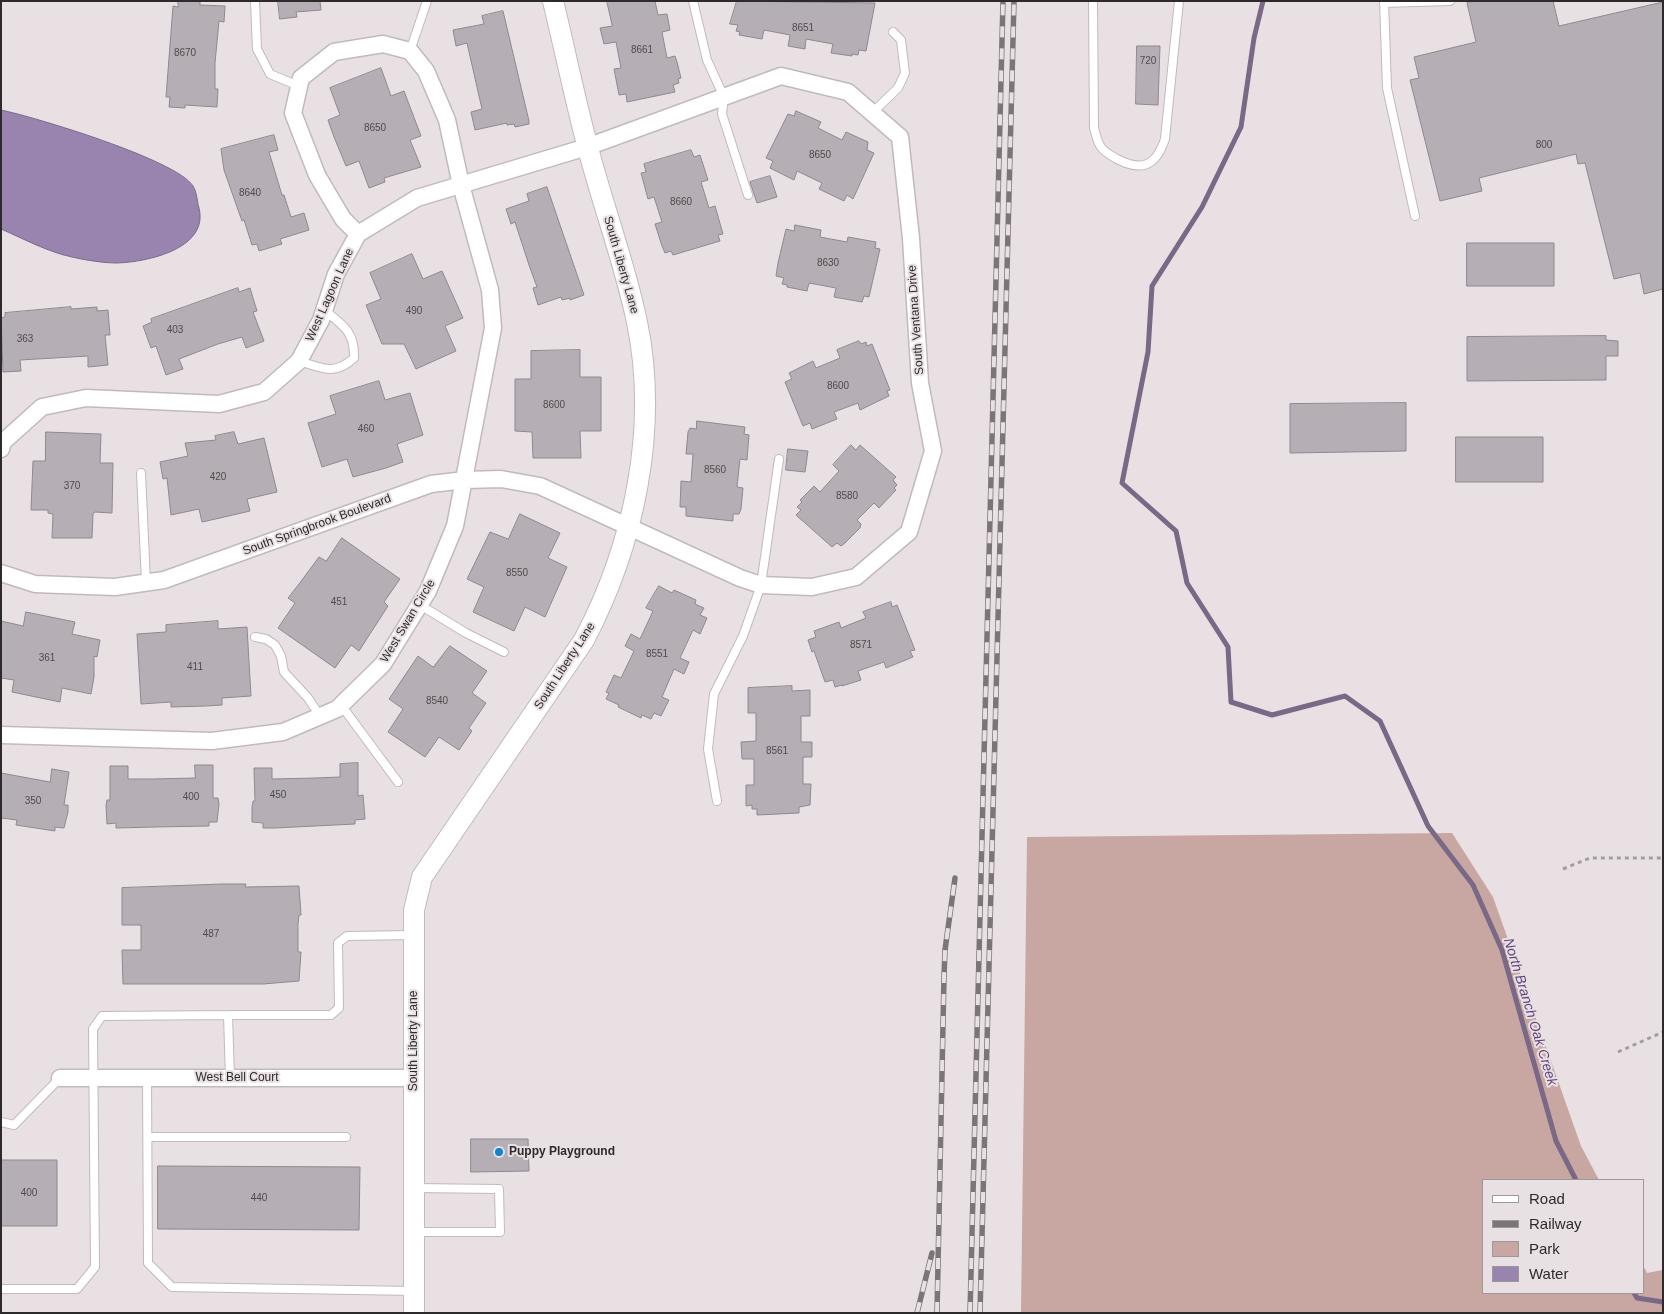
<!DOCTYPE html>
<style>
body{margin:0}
#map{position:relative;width:1664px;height:1314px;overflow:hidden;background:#e9e0e4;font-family:Arial,sans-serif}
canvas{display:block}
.frame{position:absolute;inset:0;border:2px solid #2d2a2b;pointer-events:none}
.legend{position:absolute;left:1482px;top:1179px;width:162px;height:115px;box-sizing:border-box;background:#e9e0e4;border:1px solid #9e979a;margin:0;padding:6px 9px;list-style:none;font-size:15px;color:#2d2a2b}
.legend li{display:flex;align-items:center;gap:10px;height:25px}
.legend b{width:25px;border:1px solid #9e979a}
</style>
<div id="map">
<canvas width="1664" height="1314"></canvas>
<div class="frame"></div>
<ul class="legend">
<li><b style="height:6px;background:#fff"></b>Road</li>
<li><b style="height:6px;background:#7b7578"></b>Railway</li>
<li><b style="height:14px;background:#c8a7a2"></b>Park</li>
<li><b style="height:14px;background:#9984af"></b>Water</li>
</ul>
</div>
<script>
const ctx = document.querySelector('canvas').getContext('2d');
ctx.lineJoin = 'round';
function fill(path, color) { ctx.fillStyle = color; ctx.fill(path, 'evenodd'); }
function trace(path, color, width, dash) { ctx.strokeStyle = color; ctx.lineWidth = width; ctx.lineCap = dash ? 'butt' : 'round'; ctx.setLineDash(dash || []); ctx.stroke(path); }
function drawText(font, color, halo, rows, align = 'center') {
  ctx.font = font + ' Arial,sans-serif'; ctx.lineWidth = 4; ctx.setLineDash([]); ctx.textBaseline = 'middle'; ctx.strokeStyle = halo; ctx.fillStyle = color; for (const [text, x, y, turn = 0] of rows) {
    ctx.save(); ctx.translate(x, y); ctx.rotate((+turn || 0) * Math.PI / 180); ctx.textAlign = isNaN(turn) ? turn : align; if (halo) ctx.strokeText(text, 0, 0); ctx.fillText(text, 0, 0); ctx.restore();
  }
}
fill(new Path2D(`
 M1452 833 1493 897 1581 1146 1599 1180H1483V1293H1643V1265L1647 1273 1663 1270V1313H1021L1027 837Z`), '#c8a7a2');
const water = new Path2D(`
 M1 110C35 117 177 160 193 186 197 192 197 202 199 208 209 249 147 262 117 263 103 263 85 260 72 257 48 252 24 239 1 229Z`);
fill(water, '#9984af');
trace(water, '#796987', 1);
trace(new Path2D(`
 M1263 1 1254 38 1241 127 1202 207 1152 286 1148 352 1122 483 1176 531 1187 583 1228 647 1231 702 1272 715 1345 696 1380 721 1428 826 1473 885 1502 950 1556 1141 1576 1180
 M1634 1293 1637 1298 1663 1302`), '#796987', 5);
const building = new Path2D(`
 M178 1H200V5L225 6 224 22 219 21 215 63V89H218L217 107 185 105V108L169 107 170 97H166L173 6 178 7Z
 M278 1H320L321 10 296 12 297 17 280 19Z
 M607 1H655L658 15 667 14 670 30 662 32 667 58 675 56 677 62 681 78 678 79 679 83 673 85 675 92 627 102 626 94 619 95 614 69 621 68 616 42 604 44 600 28 612 26Z
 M737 1 875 3 866 51 859 50 858 55 852 54V56L831 53 833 44 806 39 805 49 788 46 790 35 764 30 762 39 739 35 740 32 736 31 738 25 730 24Z
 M1474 1H1553L1559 26 1663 2V289L1644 294 1640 273 1614 279 1585 163 1578 164 1576 154 1479 178 1482 191 1440 201 1410 80 1419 78 1414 57 1476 42 1467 3Z
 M503 11 529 121V124L515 127 514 124 507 125V123L475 130 471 112 482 109 467 43 456 46 453 30 484 24 482 16Z
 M1137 46H1160L1158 105 1136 104Z
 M381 68 391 96 404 91 421 136 410 140 421 167 384 178 385 182 369 188 359 161 346 166 334 137 328 120 340 115 330 88Z
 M796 111 821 122 818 128 842 140 846 132 868 142 867 150 874 153 853 199 847 195 844 201 819 189 822 183 797 171 794 180 770 168 773 161 766 158 788 114 794 116Z
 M274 135 278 150 269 152 282 195H284L291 217 304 213 309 230 280 239 282 244 259 251 257 244 252 245 244 220 242 221 224 170 221 149Z
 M691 150 694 157 700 155 708 180 701 182 709 208 715 206 723 234 718 235 720 241 673 255 671 251 665 253 662 246 655 224 662 222 654 197 648 199 641 173 646 172 644 164Z
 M770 176 777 197 757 203 750 182Z
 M547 187 584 295 570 300V298L562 300 561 297 538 305 533 288 537 287 529 265 515 222 511 224 506 209 529 201 527 194Z
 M795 225 821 230 820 237 847 242 848 237 876 242 875 248 880 249 869 297 864 296 862 302 834 297 836 288 809 283 807 291 787 287V285L782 284 784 278 776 276 778 263 786 229 794 231Z
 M1467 243H1554V286H1467Z
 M412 254 423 279 442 271 463 318 445 326 456 351 416 369 404 344H382L366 305 381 299 370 273Z
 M238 288 239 292 250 288 257 311 253 312 264 341 246 348 242 337 218 344 179 359 183 369 166 375 156 346 151 348 143 326 152 322 151 319Z
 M71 307V309L97 307V311L108 310 110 335H105L108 365 88 367V356L20 360 21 371 3 372 1 318 5 317V313Z
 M1606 336V340L1618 341V356H1606V380L1467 381V337Z
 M859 341 861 344 866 342 867 346 872 344 890 390 887 391 889 396 860 410 858 403 834 412 837 419 812 429 810 423 803 426 785 382 792 379 789 373 813 361 816 368 840 358 837 350Z
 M580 350V377H601V431H580L581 458H533L532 432 515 431V379H531V351Z
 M379 381 385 400 410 393 423 435 397 444 403 462 386 468 353 477 347 459 322 467 308 423 336 414 330 396Z
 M1406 403V451L1290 453V404Z
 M697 421 745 427 744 434 749 435 747 460 740 459 737 487 743 488 741 509 739 514H733V521L686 516V507H680L681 481 691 482 693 454H686L688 432 690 428 696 429Z
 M46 432 101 434 100 463H113L112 513 95 512 93 514 92 538H52L53 514 48 513V510H31L33 461H45Z
 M234 432 238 444 264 438 277 492 247 499 250 511 220 518 202 522 199 509 171 515 167 478 163 479 160 462 188 456 185 443 216 440 215 436Z
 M1456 437H1543V482H1456Z
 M851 445 856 450 860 445 896 477 893 480 897 485 894 488 896 490 879 508 874 503 857 520 861 524 860 528 845 543 841 546 837 543 832 547 796 515 801 510 797 507 802 502 800 500 814 486 820 492 839 471 833 465Z
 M788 449 808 451 805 472 786 470Z
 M520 514 560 533 548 558 567 567 545 617 525 607 514 631 473 612 484 587 467 579 490 532 508 539Z
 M342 538 400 579 384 602 388 606 359 651 351 645 335 668 278 628 295 603 288 598 299 584 319 557 326 561Z
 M659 586 672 593 674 590 696 600 695 604 704 608 700 615 707 618 700 634 693 630 680 658 689 662 684 674 674 669 662 697 669 700 661 716 654 713 651 719 642 715 641 718 618 707 619 705 606 699 609 693 606 692 614 675 621 678 634 651 625 646 631 634 640 639 653 611 646 608Z
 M891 602 892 607 897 605 915 650 910 651 913 657 886 668 884 662 858 671 861 680 842 686V685L835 687 833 680 825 682 814 651 812 652 808 640 816 637 814 631 839 622 841 628 866 618 863 612Z
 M26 612 75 622 72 634 100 640 97 657 94 656V677L91 694 62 688 60 702 12 692 14 680 1 678V621L23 626Z
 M218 621V629L247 627 251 696 222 698V705L206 706 171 707V702L141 704 137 634 166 632V625Z
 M450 646 487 671 472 693 486 703 469 728 472 731 459 750 439 737 425 757 388 732 403 709 389 699 418 656 433 667Z
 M792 686V691L810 690V716H801V742H812V757H803V784H811L810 805 799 807V813L757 815V809H752V805L746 806V785H754V759H742L741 742 756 741V713H748V688Z
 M358 763V796L363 795 365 819 355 820V824L275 828H263V823L252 822V808L253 801H255L254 768H272V779L315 778 340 777V764Z
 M195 765H213V798H218L219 804 217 822H209V826L155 827 116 828V823L107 824 106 806 107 800H110V766H128V779H152L195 778Z
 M52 769 69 772 64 805H68V812L64 828 55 827V831L16 825 17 820 1 818V773L50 782Z
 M222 884H246L245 887 299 886 301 915H299L298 924V952H301L299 981 263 984H123L122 950H141V925H122V888Z
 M471 1139H528L529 1171 471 1172Z
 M1 1160H57V1226H1Z
 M158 1166 360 1167 359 1230 158 1229Z`);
fill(building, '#b5aeb4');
trace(building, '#8f888f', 1);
const service = new Path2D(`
 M255 1 257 49 270 74 299 86
 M693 1 707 60 724 97 722 114 748 195
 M1093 1 1094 128C1096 134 1097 142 1101 147 1104 152 1112 156 1117 159 1142 172 1156 166 1165 139L1179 1
 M1384 1 1387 88 1415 216
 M1384 3 1450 1
 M410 51 427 1
 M872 113 898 88 905 73 901 40 893 32
 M299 361C323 368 334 376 354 358 355 332 343 325 324 310
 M141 473 146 582
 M420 605 466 633 504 652
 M255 637 266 639 275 645 281 656 284 672 308 698 320 716
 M341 705 398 782
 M717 801 708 749 714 694 743 636 761 585 779 459
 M147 1078 148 1263 172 1287 414 1291
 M230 1078 228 1015H331L339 1008 338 943 347 936 414 935
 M1 1122 14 1125 60 1078
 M148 1137H346
 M415 1188 499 1189 500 1232H416
 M1 1289H77L95 1267 93 1029 102 1016 228 1015`);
const minor = new Path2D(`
 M1 449 3 442 42 407 86 398 219 404 264 392 299 361 321 320 336 274 358 234 417 198 587 147 781 76 848 92 900 137 911 238 920 383 933 451 909 532 856 577 812 587 761 585 740 578 540 486 501 479 465 480 431 484 164 580 115 587 35 584 1 573
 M1 735 212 741 283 732 337 709 383 664 428 591 455 526 493 328 490 290 461 185 447 120 426 71 410 51 383 44 334 52 301 78 293 113 317 175 343 219 358 234
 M60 1078H414`);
const tertiary = new Path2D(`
 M414 1313V910L422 877 584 640C634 545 659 429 637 322 625 264 603 206 588 148 575 100 565 50 553 1`);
trace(service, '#c2b9bd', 10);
trace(minor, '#c2b9bd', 19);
trace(tertiary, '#c2b9bd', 22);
trace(new Path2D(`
 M1563 869 1590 858H1663
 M1618 1052 1663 1032`), '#a49da0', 3, [4, 4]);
trace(service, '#fff', 8);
trace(minor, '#fff', 16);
trace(tertiary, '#fff', 20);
const rail = new Path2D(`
 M917 1313 932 1253
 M937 1313 944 977 945 950 955 878
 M970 1313 1003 1
 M980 1313 1014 1`);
trace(rail, '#7b7578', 5.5);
trace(rail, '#e9e0e4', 4, [11]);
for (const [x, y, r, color] of [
 [499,1152,5,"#1284cd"]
]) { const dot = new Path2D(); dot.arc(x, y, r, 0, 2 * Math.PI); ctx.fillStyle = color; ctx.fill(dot); trace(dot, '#e9e0e4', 2); }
drawText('10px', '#4f4b4d', null, [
 ["8651",803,28],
 ["8661",642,50],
 ["8670",185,53],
 ["720",1148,61],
 ["8650",375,128],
 ["800",1544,145],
 ["8650",820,155],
 ["8640",250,193],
 ["8660",681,202],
 ["8630",828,263],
 ["490",414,311],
 ["403",175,330],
 ["363",25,339],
 ["8600",838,386],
 ["8600",554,405],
 ["460",366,429],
 ["8560",715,470],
 ["420",218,477],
 ["370",72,486],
 ["8580",847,496],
 ["8550",517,573],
 ["451",339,602],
 ["8571",861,645],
 ["8551",657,654],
 ["361",47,658],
 ["411",195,667],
 ["8540",437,701],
 ["8561",777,751],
 ["450",278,795],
 ["400",191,797],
 ["350",33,801],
 ["487",211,934],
 ["400",29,1193],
 ["440",259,1198]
]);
drawText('12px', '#2d2a2b', '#e9e0e4', [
 ["South Liberty Lane",621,265,74],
 ["West Lagoon Lane",330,295,-66],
 ["South Ventana Drive",916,320,-94],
 ["South Springbrook Boulevard",317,525,-20],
 ["West Swan Circle",408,621,-59],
 ["South Liberty Lane",565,666,-57],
 ["South Liberty Lane",414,1041,-90],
 ["West Bell Court",237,1078]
]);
drawText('bold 12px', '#2d2a2b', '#e9e0e4', [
 ["Puppy Playground",509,1152]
], 'left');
drawText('italic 14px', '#62447d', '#e9e0e4', [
 ["North Branch Oak Creek",1530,1012,73]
]);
</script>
